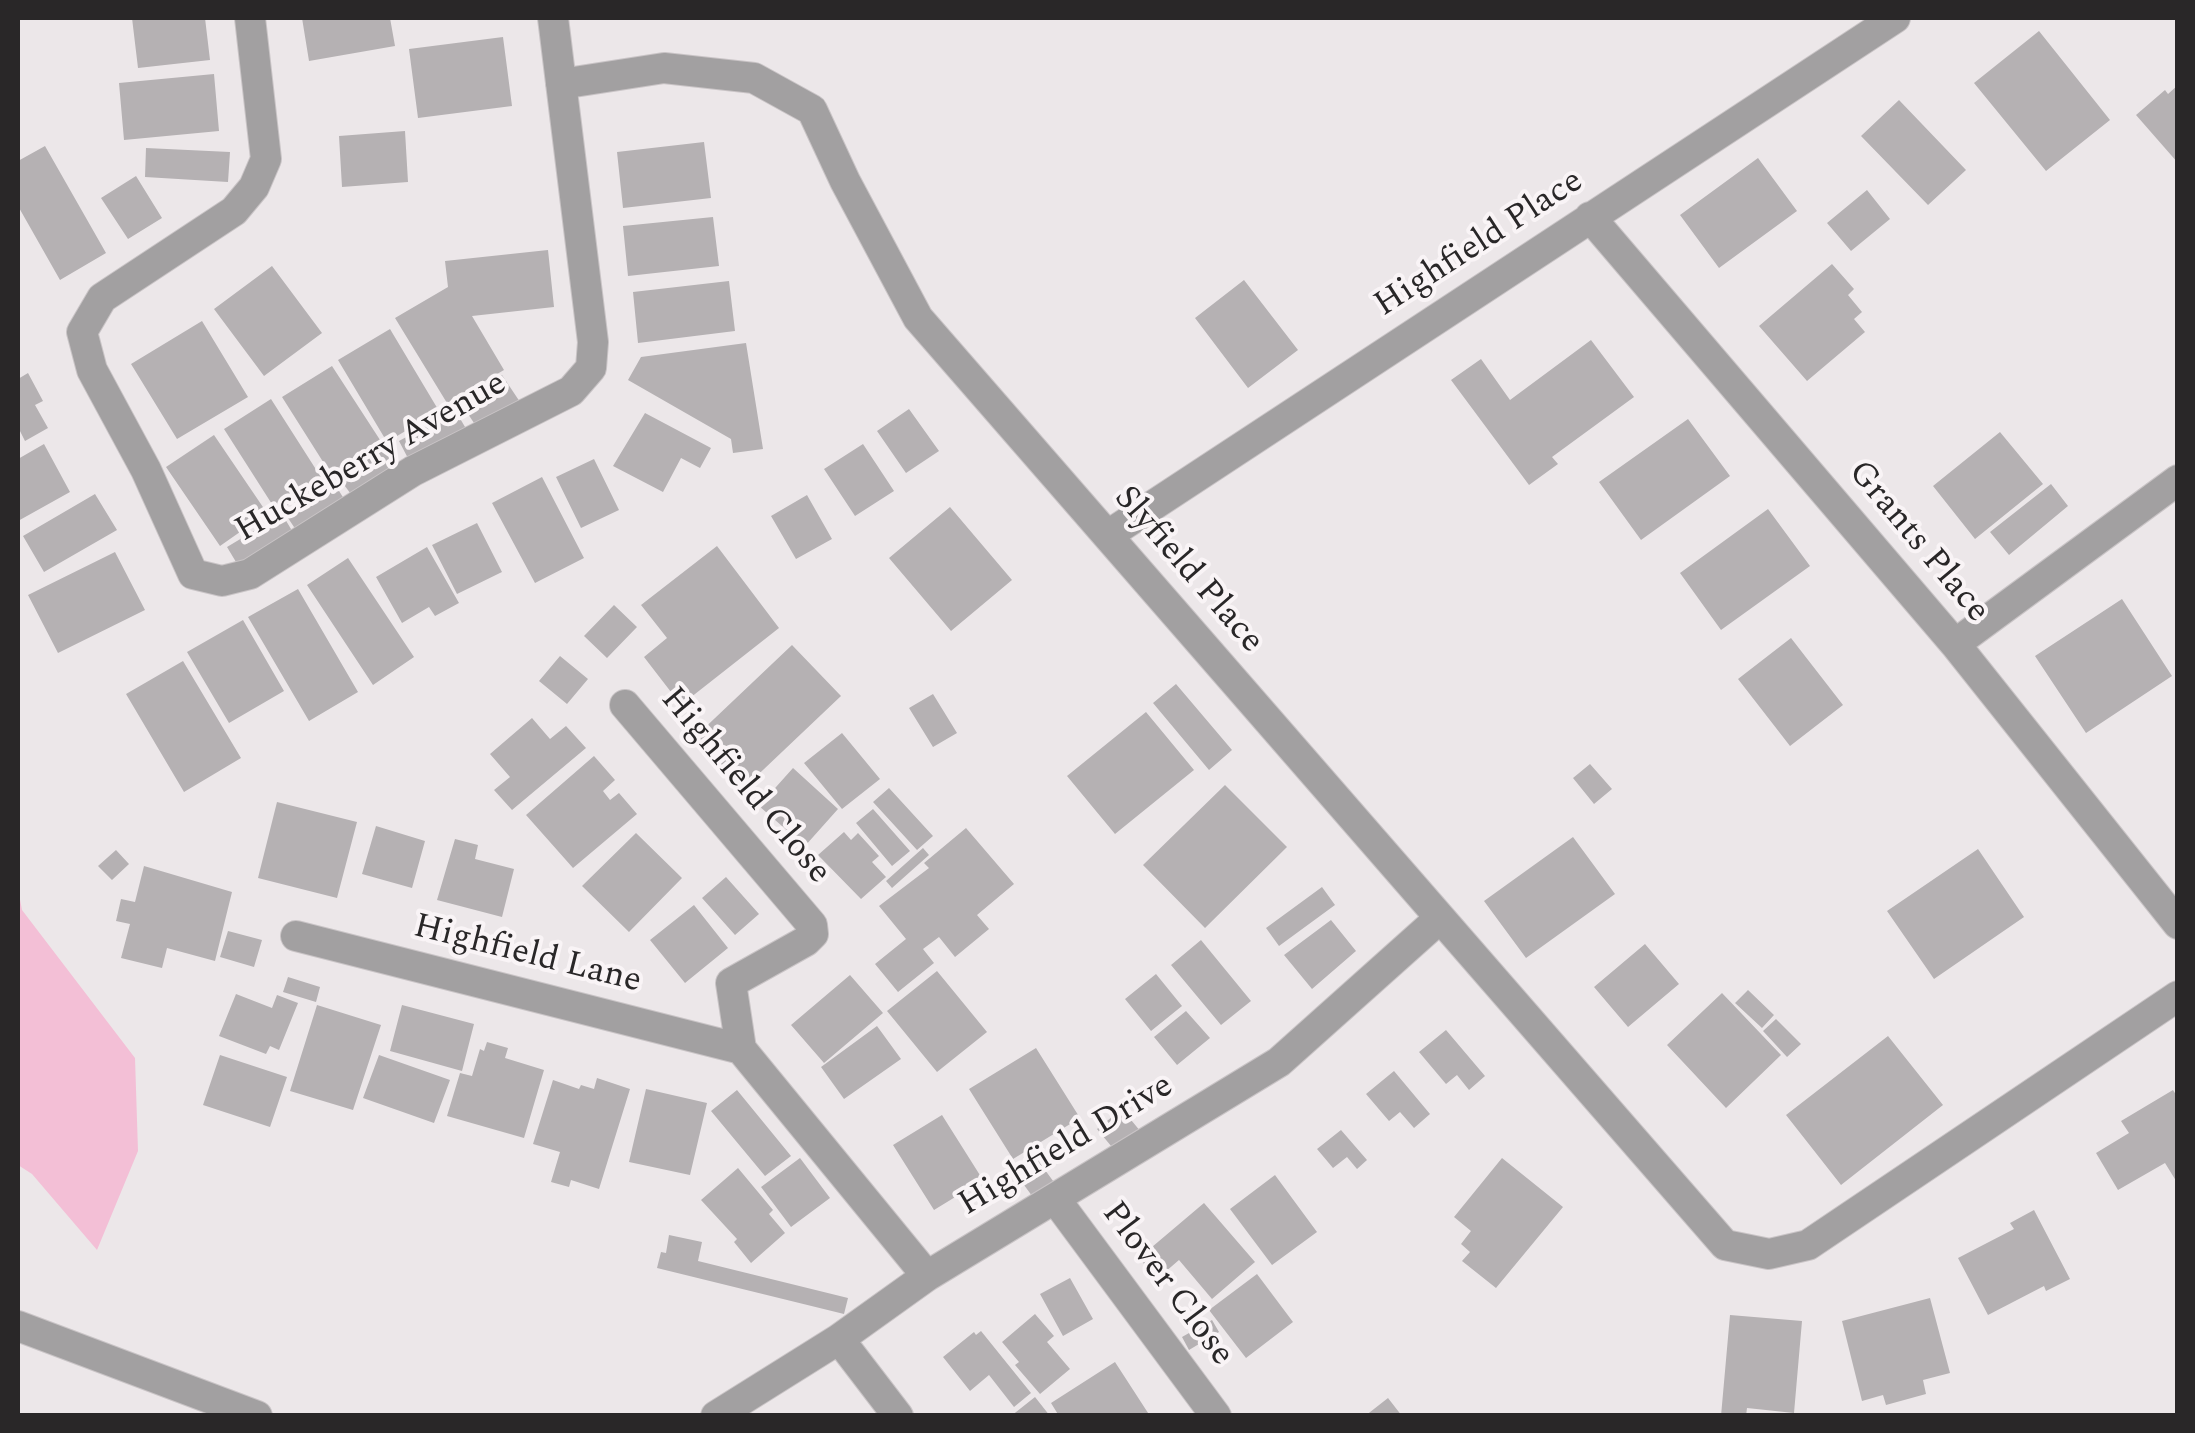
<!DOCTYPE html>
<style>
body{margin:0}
#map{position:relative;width:2195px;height:1433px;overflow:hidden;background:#ece7e9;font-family:Spectral,serif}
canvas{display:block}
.frame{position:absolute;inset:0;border:20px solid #292728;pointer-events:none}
</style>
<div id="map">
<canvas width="2195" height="1433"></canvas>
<div class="frame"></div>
</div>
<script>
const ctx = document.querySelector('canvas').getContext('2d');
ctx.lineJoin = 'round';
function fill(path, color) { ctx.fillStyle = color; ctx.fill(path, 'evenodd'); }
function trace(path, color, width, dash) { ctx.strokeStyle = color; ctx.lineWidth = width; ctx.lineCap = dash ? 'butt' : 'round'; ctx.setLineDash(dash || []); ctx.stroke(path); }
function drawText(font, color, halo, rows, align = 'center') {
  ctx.font = font + ' Spectral,serif'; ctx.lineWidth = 8; ctx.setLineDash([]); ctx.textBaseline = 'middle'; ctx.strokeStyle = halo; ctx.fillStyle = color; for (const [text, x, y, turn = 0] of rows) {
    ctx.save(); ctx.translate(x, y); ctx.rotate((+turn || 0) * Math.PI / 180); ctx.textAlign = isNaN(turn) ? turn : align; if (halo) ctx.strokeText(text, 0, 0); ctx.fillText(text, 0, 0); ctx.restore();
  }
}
fill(new Path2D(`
 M18 889 22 910 135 1058 138 1151 97 1250 32 1174 18 1165Z`), '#f3bfd6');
fill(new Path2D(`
 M132 18H205L210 60 138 68Z
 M302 18H390L395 46 309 61Z
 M2039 31 2110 120 2046 171 1974 83Z
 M503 37 512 106 418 118 409 49Z
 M214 74 219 131 124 140 119 83Z
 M2178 85V163L2136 115 2165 90 2168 94Z
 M1899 100 1966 170 1928 205 1861 136Z
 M405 131 408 182 342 187 339 136Z
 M704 142 711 198 623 208 617 152Z
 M45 146 106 253 60 280 18 206V161Z
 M146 148 230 152 228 182 145 177Z
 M1758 158 1797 211 1719 268 1680 215Z
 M136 176 162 218 128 239 101 198Z
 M1867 190 1890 219 1851 251 1827 223Z
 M713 217 719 266 628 276 623 226Z
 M548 250 554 307 472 316 504 370 447 403 395 318 448 287 445 261Z
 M1832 264 1854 289 1848 295 1862 312 1854 319 1865 332 1807 381 1759 326Z
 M272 266 322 333 264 376 214 309Z
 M1244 280 1298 350 1248 388 1195 318Z
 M729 281 735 331 638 343 633 292Z
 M202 321 248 397 177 439 131 364Z
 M390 329 439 411 387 442 338 360Z
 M1591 340 1634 397 1552 457 1558 464 1529 485 1451 380 1481 359 1510 400Z
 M746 343 763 449 733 453 731 439 628 380 641 357Z
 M332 366 382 443 332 476 282 397Z
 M28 373 43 401 35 405 48 428 25 441 18 427V379Z
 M502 375 520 402 478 429 460 402Z
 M271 399 324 482 277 512 224 429Z
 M909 409 939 451 906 473 877 431Z
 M455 410 468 432 411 464 399 441Z
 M645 413 711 448 700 468 681 458 663 492 613 466Z
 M1688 419 1730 476 1641 540 1599 482Z
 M2000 432 2043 484 1975 539 1933 486Z
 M214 435 267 513 220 546 166 467Z
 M44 444 70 492 18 521V459Z
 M863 444 894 491 855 516 824 469Z
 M386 445 403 468 356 501 339 478Z
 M594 459 619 510 581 528 556 477Z
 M542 477 584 558 535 583 492 503Z
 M332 480 348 505 300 536 284 512Z
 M2051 484 2068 506 2009 555 1990 532Z
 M95 494 117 530 44 572 23 536Z
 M807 495 832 539 796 559 771 516Z
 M950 507 1012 580 951 631 889 558Z
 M1768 509 1810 566 1721 630 1680 573Z
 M282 514 297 539 242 572 227 547Z
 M477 523 502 572 457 594 432 545Z
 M717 546 779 628 681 705 644 657 667 638 641 605Z
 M427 547 459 603 435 616 429 607 402 623 376 577Z
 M115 552 145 610 58 653 28 595Z
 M348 558 414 657 373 685 307 585Z
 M298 589 358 692 309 721 248 617Z
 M2122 599 2172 676 2086 733 2035 656Z
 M614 605 637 627 607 658 584 636Z
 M243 620 284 691 229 723 187 652Z
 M1791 638 1843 705 1790 746 1738 679Z
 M792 645 841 696 744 788 695 737Z
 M560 656 588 679 567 704 539 681Z
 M183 661 241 758 184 792 126 694Z
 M1176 684 1232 750 1209 770 1153 703Z
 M933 694 957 733 933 747 909 708Z
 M1146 712 1194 770 1115 834 1067 776Z
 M532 718 550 739 566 726 586 748 512 810 494 790 510 777 490 754Z
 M842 733 880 779 842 809 804 763Z
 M594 756 615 780 603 791 610 800 619 793 637 814 573 868 526 815Z
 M1590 764 1612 789 1594 804 1573 778Z
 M793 768 838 809 805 846 759 806Z
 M1225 785 1287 847 1205 928 1143 865Z
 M889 788 933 836 917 850 873 802Z
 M277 802 357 822 337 898 258 878Z
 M873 809 910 851 892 866 856 823Z
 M376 826 425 841 412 888 362 874Z
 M966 828 1014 884 977 915 989 929 955 957 939 937 923 949 934 963 898 992 875 964 906 939 879 906 929 868 924 863Z
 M844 832 851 840 858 833 879 856 872 862 886 877 861 899 818 855Z
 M636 833 682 878 629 932 582 886Z
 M1573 837 1615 894 1526 958 1484 901Z
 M455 839 478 845 475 859 514 869 502 917 437 900Z
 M923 848 929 855 892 888 886 881Z
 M1978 849 2024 917 1934 979 1887 911Z
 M116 850 129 864 112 880 98 866Z
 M144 866 232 892 215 961 167 948 162 968 121 958 130 924 116 921 121 899 135 902Z
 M726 877 759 914 735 935 702 898Z
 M1322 887 1335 905 1279 946 1266 928Z
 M694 905 728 948 685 983 650 940Z
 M1331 920 1356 951 1312 989 1284 955Z
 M228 931 262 940 254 967 220 957Z
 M1201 940 1251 1001 1221 1025 1171 965Z
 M1645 944 1679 984 1628 1027 1594 987Z
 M937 971 987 1032 937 1072 887 1011Z
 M1156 974 1182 1006 1151 1031 1125 999Z
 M850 975 883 1013 824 1063 791 1025Z
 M288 977 320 987 316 1002 283 992Z
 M1748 990 1774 1015 1762 1028 1735 1003Z
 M1722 993 1781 1055 1726 1108 1667 1045Z
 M236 994 272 1008 277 995 298 1003 279 1050 270 1046 266 1054 219 1036Z
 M317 1005 381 1025 353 1110 290 1091Z
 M402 1005 474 1024 462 1071 390 1051Z
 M1186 1011 1210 1038 1177 1065 1154 1037Z
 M1776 1019 1801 1044 1787 1057 1763 1031Z
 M877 1026 901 1059 844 1099 821 1067Z
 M1446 1030 1485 1076 1469 1090 1457 1075 1446 1084 1419 1052Z
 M1888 1036 1943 1105 1841 1185 1786 1115Z
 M487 1042 508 1048 505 1058 544 1070 524 1138 447 1116 460 1073 472 1076 480 1049 484 1051Z
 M1036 1048 1080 1118 1013 1159 969 1089Z
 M220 1055 287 1077 270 1127 203 1105Z
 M379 1055 450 1080 434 1123 363 1098Z
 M1394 1071 1430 1114 1414 1128 1400 1112 1389 1121 1366 1094Z
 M597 1078 630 1089 599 1189 571 1180 569 1187 551 1182 560 1152 533 1144 553 1080 579 1089 581 1085 594 1089Z
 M646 1089 707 1103 690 1175 629 1162Z
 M737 1090 791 1156 765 1176 711 1111Z
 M2173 1090 2178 1098V1184L2165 1163 2118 1190 2096 1153 2129 1133 2121 1121Z
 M1122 1109 1141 1132 1116 1152 1097 1129Z
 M942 1115 983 1180 934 1210 893 1145Z
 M1341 1130 1367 1160 1357 1169 1347 1157 1333 1168 1317 1149Z
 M800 1158 830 1198 791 1227 761 1187Z
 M1502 1158 1563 1207 1496 1288 1462 1261 1470 1252 1461 1244 1471 1231 1454 1217Z
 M1037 1159 1056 1185 1035 1200 1016 1174Z
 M738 1168 773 1210 769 1214 785 1233 751 1263 734 1242 737 1239 701 1200Z
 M1275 1175 1317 1232 1272 1265 1230 1209Z
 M1204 1203 1255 1262 1212 1299 1179 1260 1157 1279 1139 1258Z
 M2034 1210 2070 1279 2046 1291 2044 1286 1988 1315 1958 1258 2014 1229 2010 1223Z
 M669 1235 702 1242 698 1261 848 1298 844 1314 657 1268 661 1252 666 1253Z
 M1257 1274 1293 1322 1246 1358 1209 1310Z
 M1070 1278 1093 1319 1063 1336 1040 1294Z
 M1930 1298 1950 1373 1923 1380 1926 1394 1886 1405 1883 1395 1862 1401 1842 1321Z
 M1035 1314 1054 1336 1047 1342 1070 1369 1040 1394 1015 1365 1019 1362 1002 1342Z
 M1730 1315 1802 1321 1794 1413 1747 1408 1746 1416H1721Z
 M1212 1320 1219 1332 1189 1350 1182 1337Z
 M981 1331 1031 1393 1014 1407 989 1375 970 1391 943 1357 974 1332 976 1335Z
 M1115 1362 1150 1416H1059L1051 1403Z
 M1035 1397 1050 1416H1011Z
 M1388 1398 1402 1416H1365Z`), '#b5b1b3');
const minor = new Path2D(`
 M250 18 266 159 254 187 234 211 102 298 82 332 92 370 146 470 193 574 222 581 250 574 413 471 571 391 591 368 593 342 553 18
 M561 84 664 68 754 78 812 110 845 181 918 318 1725 1245 1769 1254 1808 1245 2178 996
 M1590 217 1955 644 2178 924
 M1108 535 1895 18
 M1955 644 2178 480
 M625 705 812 925 813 934 806 941 731 983 741 1049
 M296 936 741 1049
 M741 1049 927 1276
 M1056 1200 1216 1416
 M18 1326 257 1416
 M839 1339 898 1416
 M716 1416 839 1339 927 1276 1279 1062 1439 919`);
trace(minor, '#c9c4c6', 32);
trace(minor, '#a2a0a1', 30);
drawText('35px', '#292728', '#f9f4f6', [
 ["Highfield Place",1480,245,-33],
 ["Huckeberry Avenue",372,459,-30],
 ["Grants Place",1917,543,50],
 ["Slyfield Place",1187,571,49],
 ["Highfield Close",744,787,50],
 ["Highfield Lane",527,956,14],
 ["Highfield Drive",1067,1147,-31],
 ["Plover Close",1166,1285,53]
]);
</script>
